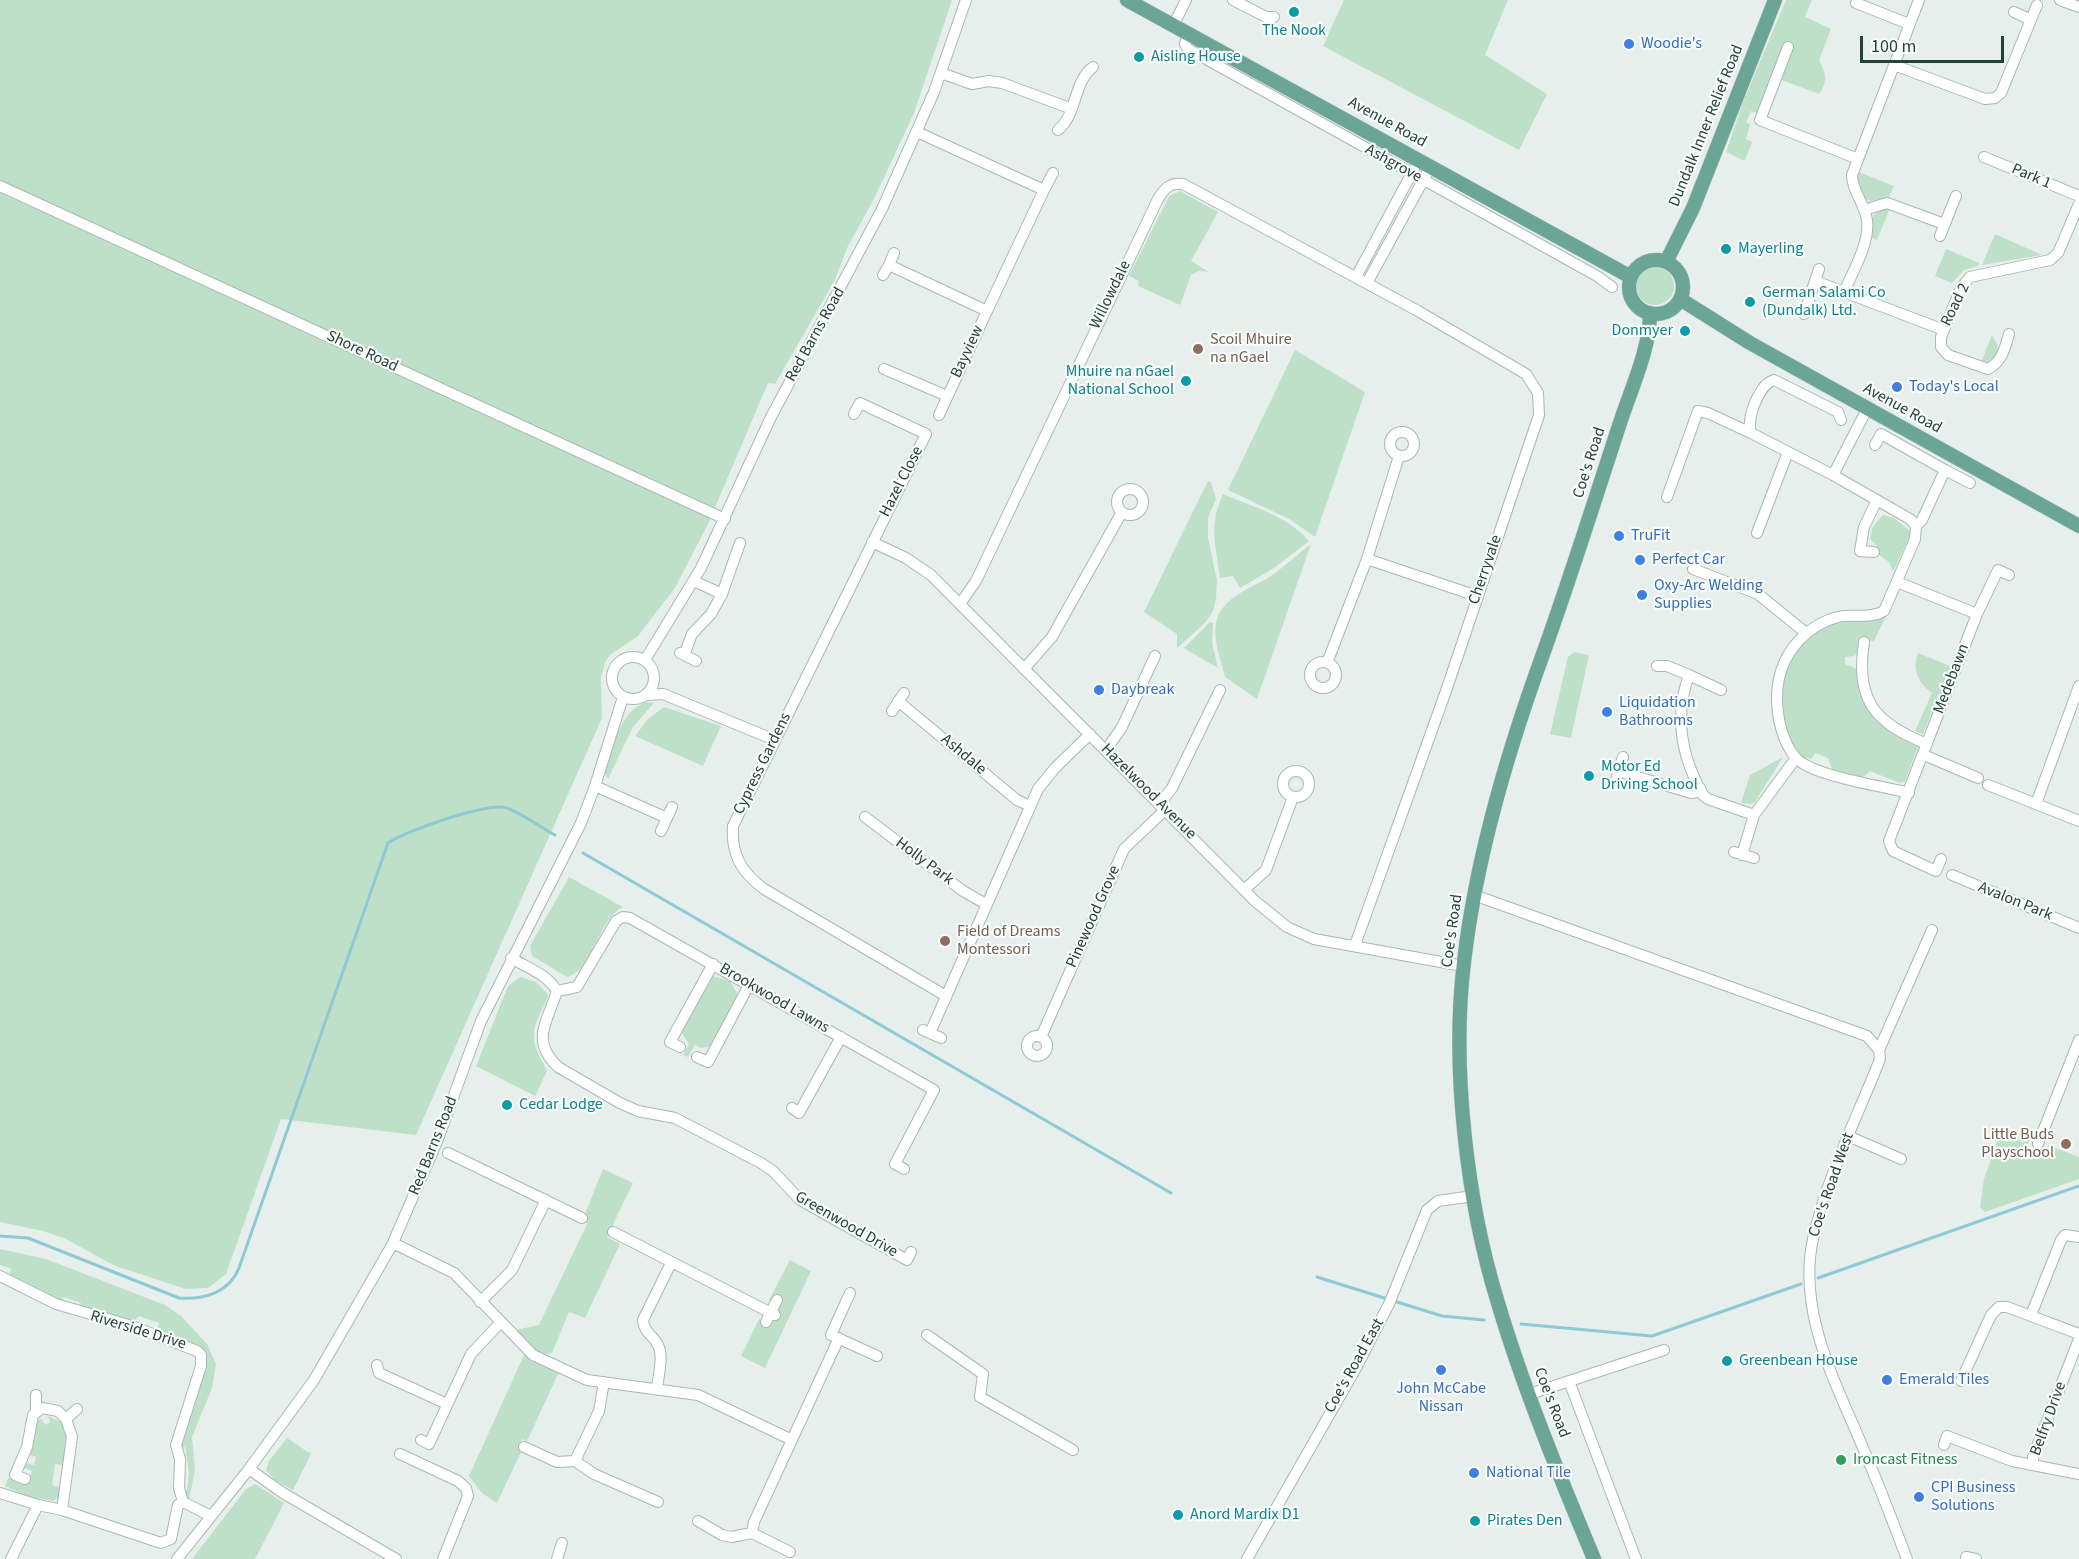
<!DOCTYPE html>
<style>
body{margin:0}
#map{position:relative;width:2079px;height:1559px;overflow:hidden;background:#e6efeb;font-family:"Source Sans 3",sans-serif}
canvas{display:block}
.scale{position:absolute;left:1860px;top:36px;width:144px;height:27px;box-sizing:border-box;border:3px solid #24423a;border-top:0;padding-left:8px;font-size:18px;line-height:21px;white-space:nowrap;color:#24423a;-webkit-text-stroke:4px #f7fbf9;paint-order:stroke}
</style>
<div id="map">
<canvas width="2079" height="1559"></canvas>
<div class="scale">100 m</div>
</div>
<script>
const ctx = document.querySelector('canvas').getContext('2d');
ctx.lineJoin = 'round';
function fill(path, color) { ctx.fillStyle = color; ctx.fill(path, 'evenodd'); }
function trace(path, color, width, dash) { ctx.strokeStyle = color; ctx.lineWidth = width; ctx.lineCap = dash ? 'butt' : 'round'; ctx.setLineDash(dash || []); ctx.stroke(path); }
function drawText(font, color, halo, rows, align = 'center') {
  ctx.font = font + ' "Source Sans 3",sans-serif'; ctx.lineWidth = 4.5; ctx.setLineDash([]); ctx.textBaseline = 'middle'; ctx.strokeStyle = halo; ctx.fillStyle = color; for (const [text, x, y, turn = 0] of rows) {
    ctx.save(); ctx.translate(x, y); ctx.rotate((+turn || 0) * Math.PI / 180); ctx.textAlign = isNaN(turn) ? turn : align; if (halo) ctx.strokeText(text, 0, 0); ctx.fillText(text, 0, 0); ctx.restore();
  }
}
fill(new Path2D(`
 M0 0H952L914 113 874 199 847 248 835 280 775 384 768 383 708 524 675 588 638 636 610 655 605 662 601 677 602 718 416 1135 281 1119 226 1274 208 1288 186 1289 113 1265 66 1239 43 1231 0 1222Z
 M1344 0H1508L1485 55 1547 94 1519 150 1323 46Z
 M1786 0H1812L1805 17 1831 29 1819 60C1826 73 1828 82 1819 94L1779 79 1764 116 1751 111 1746 122 1750 125 1746 139 1752 142 1745 160H1742L1726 152 1743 102Z
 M1856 171 1894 186 1889 197 1871 201 1863 198 1858 188Z
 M1180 191 1218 212 1191 261 1209 272 1199 271 1191 275 1180 305 1138 286 1139 281 1129 276 1169 196Z
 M1884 207 1890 208 1877 240 1870 237 1871 221 1878 209Z
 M1995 234 2042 255 1982 265Z
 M1946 249 1979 263 1978 266 1964 270 1952 283 1935 276Z
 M1636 286a19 19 0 1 1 38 0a19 19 0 1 1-38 0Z
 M1992 335 1998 345 1997 354 1986 363 1982 360Z
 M1295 350 1365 392 1315 537 1289 519 1228 490Z
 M1208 481 1211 482 1216 499 1208 518V537L1217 581 1216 598 1213 611 1206 622 1177 648V634L1144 612Z
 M1223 494C1251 506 1288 516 1309 541L1274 568 1240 588 1233 576 1220 578C1216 544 1208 527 1223 494Z
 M1883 515 1894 518 1909 530 1910 535 1893 572 1889 562 1876 553 1877 546 1870 539 1873 526Z
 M1311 544 1257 699 1225 677C1221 660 1213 641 1216 623 1221 597 1252 588 1271 576 1285 566 1298 554 1311 544Z
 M1886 616 1874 641 1860 640 1858 653 1854 656 1845 657V664L1857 669C1863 714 1882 729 1918 747L1905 781 1900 783 1870 771 1863 777 1833 771 1828 758 1815 753 1811 759 1800 756 1785 734 1780 689 1793 652 1807 637 1835 620Z
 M1210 622 1213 623 1212 643 1218 668 1184 648Z
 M1574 652 1589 655 1571 738 1550 734 1568 657Z
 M1918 653 1950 666 1923 734 1915 731 1932 693C1918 683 1912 670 1918 653Z
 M646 702 654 703 633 727 608 779 605 774C611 749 620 711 646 702Z
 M664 707 721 726 703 766 635 736 648 719Z
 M1783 757 1755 802 1750 804 1741 803 1750 775Z
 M569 877 623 907C597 920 593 971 567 977L532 956 530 946Z
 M713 976 730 981 738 995 711 1046 701 1048 695 1045 688 1057 683 1055 689 1044 680 1030Z
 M520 977 536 982 548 994C547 1002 542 1009 539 1016 528 1039 537 1051 547 1071L535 1096 476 1066 508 986Z
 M2002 1127 2030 1138 2027 1148 2044 1155 2048 1145 2079 1157V1179L1985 1212 1980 1207 1984 1179Z
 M603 1169 633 1183 607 1237 620 1244 585 1318 569 1312 552 1353 544 1355 533 1349 515 1330 539 1325 587 1224 585 1214Z
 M0 1249 46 1259 165 1305 181 1316 207 1344 216 1364 212 1388 192 1437 195 1470 189 1500 183 1491 187 1490 189 1473 185 1447H181V1443L205 1371 199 1347 157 1330 159 1323 139 1316 133 1322 78 1310 81 1303 64 1297 61 1303 8 1276 11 1269 0 1265Z
 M790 1260 811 1271 765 1368 741 1356 759 1319 771 1324 779 1306 769 1300Z
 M524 1355 559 1372 527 1441 522 1439 519 1448 522 1450 497 1503 482 1493 469 1476Z
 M48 1416 61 1422 67 1438 63 1465 55 1464 52 1485 61 1488 58 1497 54 1501 29 1497 5 1486 8 1478 27 1485 32 1471 24 1468 27 1463 34 1465 36 1457 30 1455 38 1421 41 1418 45 1425 50 1422Z
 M287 1438 311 1454 293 1490 275 1480 266 1470 269 1461Z
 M255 1484 284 1503 255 1559H192L246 1489Z`), '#bfe0c8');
trace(new Path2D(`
 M583 853 1171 1193
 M0 1236 28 1238 179 1298C203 1300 229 1293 239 1268L388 843C405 831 488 802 507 808 523 814 540 827 555 835
 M1317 1277 1442 1316 1484 1320
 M1818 1278 2079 1186
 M1521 1324 1652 1336 1801 1284`), '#8ec9d4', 3);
const minor = new Path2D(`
 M1233 0 1266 17H1274
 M2060 0 2079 7
 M1856 3 1909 24
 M2014 12 2031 20
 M1173 26 1186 0
 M1188 34 1185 44 1188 49 1597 276 1612 287
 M1788 47 1760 120 1858 159
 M1894 65 1985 99 1995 98 2001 93 2037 5
 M941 73 972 84 989 81 1002 83 1072 109
 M1058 130C1078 113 1073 82 1093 67
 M917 132 1044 190 1053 173
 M1984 157 2079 196
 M0 186 725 519
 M1864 210 1887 203 1944 224
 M1940 236 1956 196
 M889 265 894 253
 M883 275 889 265 987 311 1044 190
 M1356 277 1414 169
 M1815 281 1944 330
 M1367 283 1431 166
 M1844 292C1853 271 1870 243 1867 220 1865 204 1852 191 1852 175L1919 0
 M1804 314 1819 269
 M2009 334C2005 348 2002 362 1988 369L1948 355 1941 347V337L1961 288 1970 277 2050 260 2058 253 2079 204
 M884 369 947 396
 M1867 409 1833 475 1910 519 1916 526 1915 539 1884 611C1872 618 1857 615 1844 616 1832 617 1816 625 1807 633 1787 649 1777 673 1777 697 1777 717 1782 742 1796 758 1812 776 1883 786 1909 793
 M854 414 860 403 926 434 733 826C731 854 741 872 764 889L946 996
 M939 415 987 311
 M1390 444a12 12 0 1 1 24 0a12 12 0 1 1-24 0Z
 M1875 445 1881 434 1945 470 1922 520 1916 526
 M1945 470 1970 483
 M1833 475 1751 433C1746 419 1759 384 1774 380L1838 412 1841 420
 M1117 502a13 13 0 1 1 26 0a13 13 0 1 1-26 0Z
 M1667 497 1698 411 1708 413 1751 433
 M1757 533 1788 452
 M872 542 906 558 931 575 1255 901 1287 927 1314 939 1463 966
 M1874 552 1860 551 1864 527 1877 500
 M1367 559 1399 456
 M1693 569 1758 594 1806 633
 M694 581 722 594
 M1897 582 1977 614
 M960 604 976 581 1158 199C1165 188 1170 182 1183 184L1418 311 1526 374 1538 393 1539 415 1446 691 1355 945
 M1864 642C1855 701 1875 723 1927 744
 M680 653 696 661
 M684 655 692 634 711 614 722 594 740 543
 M612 678a21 21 0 1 1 42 0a21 21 0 1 1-42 0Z
 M645 660 701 568 771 417 882 209 934 92 966 0
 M1310 675a13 13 0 1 1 26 0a13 13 0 1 1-26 0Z
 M1327 663 1367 559 1477 596
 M1657 666H1667L1689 675
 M1024 669 1052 637 1122 512
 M1721 690 1689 675C1674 716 1681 756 1703 795L1708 799 1754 815
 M646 695 663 694 775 740
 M898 701 1017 800 1030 806
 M892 711 904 693
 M1106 750 1122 727 1155 656
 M1924 755 1978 778
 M1618 771 1691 793 1698 792 1700 788
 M1283 784a13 13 0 1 1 26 0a13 13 0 1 1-26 0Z
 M1615 783 1623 757
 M1988 785 2079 821
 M595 786 667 818
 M1160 804 1172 788 1220 690
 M2036 804 2079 686
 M865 817 963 891 986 904
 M661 831 672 807
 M1734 852 1754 858
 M1742 855 1754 815 1796 758
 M1941 859 1936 871 1893 851 1889 841 1977 614 1998 570 2009 575
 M1952 875 2079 928
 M1244 890 1266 870 1293 797
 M1474 895 1867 1036 1879 1050 1880 1059C1857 1118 1827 1176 1813 1239 1797 1312 1836 1383 1863 1448 1879 1485 1893 1522 1907 1559
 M511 958C528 968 547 974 557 991 547 1023 530 1040 558 1067L620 1103 638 1111 675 1118 761 1163 773 1171 800 1200 907 1260 911 1252
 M557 991 577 987 616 921 623 917 630 918 934 1090 895 1164 904 1169
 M923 1030 941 1038
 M930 1033 1038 789 1055 768 1090 734
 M1027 1046a10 10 0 1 1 20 0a10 10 0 1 1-20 0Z
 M1041 1037 1124 849 1165 810
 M680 1047 670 1042 713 964
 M1879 1050 1932 930
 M697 1057 708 1062 749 985
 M792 1108 799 1113 841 1037
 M1848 1136 1901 1159
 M2038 1144 2079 1040
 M448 1153 582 1218
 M613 1232 775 1315
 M393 1243 454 1273 533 1355 587 1380 698 1395 792 1440
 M0 1276 56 1304 132 1326 197 1351 201 1355V1366L176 1445 180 1459 179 1488 183 1502 211 1516
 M850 1293 831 1335 877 1356
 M480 1302 512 1270 546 1200
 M2031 1315 2061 1240 2065 1235 2079 1237
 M766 1322 777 1300
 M927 1335 983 1374 980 1397 1073 1450
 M377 1365 379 1373 447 1404
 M1569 1381 1636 1559
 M1961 1381 1991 1315 1999 1307H2007L2079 1334
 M657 1389C658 1376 664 1357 658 1345 653 1335 644 1333 643 1320L671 1263
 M1530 1394 1664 1350
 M36 1395V1410
 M66 1419 77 1409
 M421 1440 429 1444 471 1354 500 1323
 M1944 1445 1947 1436 2012 1461 2079 1474
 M524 1447 557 1462 575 1461 599 1411 604 1382
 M400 1454 458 1481 466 1488 468 1496 443 1559
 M575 1461 594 1474 658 1502
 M2033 1465V1457L2079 1339
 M249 1469 283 1493 396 1559
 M25 1479 15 1475 27 1447 33 1415 42 1408 58 1411 66 1419 72 1437 62 1510 161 1543 171 1539 178 1505 183 1502
 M0 1493 38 1505
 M698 1521 722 1535 731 1537 752 1533 790 1552
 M752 1533 754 1522 839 1338
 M1966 1557 1976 1559
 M11 1559 38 1505 62 1510
 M177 1559 249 1469 314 1380 392 1245 438 1139 481 1021 581 823 595 786 623 697
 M557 1559 562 1543
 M1247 1559 1356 1368 1389 1304 1427 1210 1438 1201 1473 1196`);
const major = new Path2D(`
 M1127 0 1631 277
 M1629 287a27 27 0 1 1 54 0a27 27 0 1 1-54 0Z
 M1666 262 1693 208 1775 0
 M1680 299 1750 343 2079 526
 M1594 1559C1559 1475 1524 1390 1498 1303 1467 1203 1451 1067 1464 962 1476 857 1507 753 1543 654 1570 579 1594 502 1619 426 1630 391 1650 350 1650 313`);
trace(minor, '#a8b8b2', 12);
trace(major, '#c2cac8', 15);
trace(minor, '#fff', 10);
trace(major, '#6aa596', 14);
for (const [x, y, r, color] of [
 [1294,12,6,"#0f9aa8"],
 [1629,44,6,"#3f7fe0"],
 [1139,57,6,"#0f9aa8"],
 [1726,249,6,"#0f9aa8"],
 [1750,302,6,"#0f9aa8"],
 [1685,331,6,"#0f9aa8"],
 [1198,349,6,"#8d6e63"],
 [1186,381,6,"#0f9aa8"],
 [1897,387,6,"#3f7fe0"],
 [1619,536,6,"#3f7fe0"],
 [1640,560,6,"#3f7fe0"],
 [1642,595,6,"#3f7fe0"],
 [1099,690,6,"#3f7fe0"],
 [1607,712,6,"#3f7fe0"],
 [1589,776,6,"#0f9aa8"],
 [945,941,6,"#8d6e63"],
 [507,1105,6,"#0f9aa8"],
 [2066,1144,6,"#8d6e63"],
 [1727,1361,6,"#0f9aa8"],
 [1441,1370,6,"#3f7fe0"],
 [1887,1380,6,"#3f7fe0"],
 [1841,1460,6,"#2e9e5b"],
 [1474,1473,6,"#3f7fe0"],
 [1919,1497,6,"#3f7fe0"],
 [1178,1515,6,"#0f9aa8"],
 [1475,1521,6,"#0f9aa8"]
]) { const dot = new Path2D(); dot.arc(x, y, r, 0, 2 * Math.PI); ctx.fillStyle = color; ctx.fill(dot); trace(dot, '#f7fbf9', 2); }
drawText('16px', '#0d838f', '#f7fbf9', [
 ["The Nook",1294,31,"center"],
 ["Aisling House",1151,57],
 ["Mayerling",1738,249],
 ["German Salami Co",1762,293],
 ["(Dundalk) Ltd.",1762,311],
 ["Donmyer",1673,331,"right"],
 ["Mhuire na nGael",1174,372,"right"],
 ["National School",1174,390,"right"],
 ["Motor Ed",1601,767],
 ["Driving School",1601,785],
 ["Cedar Lodge",519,1105],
 ["Greenbean House",1739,1361],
 ["Anord Mardix D1",1190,1515],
 ["Pirates Den",1487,1521]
], 'left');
drawText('16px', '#366cbe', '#f7fbf9', [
 ["Woodie's",1641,44],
 ["Today's Local",1909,387],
 ["TruFit",1631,536],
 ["Perfect Car",1652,560],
 ["Oxy-Arc Welding",1654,586],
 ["Supplies",1654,604],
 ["Daybreak",1111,690],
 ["Liquidation",1619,703],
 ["Bathrooms",1619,721],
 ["Emerald Tiles",1899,1380],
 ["John McCabe",1441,1389,"center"],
 ["Nissan",1441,1407,"center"],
 ["National Tile",1486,1473],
 ["CPI Business",1931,1488],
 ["Solutions",1931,1506]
], 'left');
drawText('16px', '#24423a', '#f7fbf9', [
 ["Avenue Road",1387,123,29],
 ["Dundalk Inner Relief Road",1707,126,-68],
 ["Ashgrove",1393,164,29],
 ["Park 1",2031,177,23],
 ["Willowdale",1111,295,-64],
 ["Road 2",1956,305,-64],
 ["Red Barns Road",816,335,-61],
 ["Shore Road",362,352,25],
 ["Bayview",968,352,-65],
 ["Avenue Road",1902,409,29],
 ["Coe's Road",1590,463,-72],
 ["Hazel Close",902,482,-63],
 ["Cherryvale",1486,570,-71],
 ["Medebawn",1952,679,-69],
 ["Ashdale",963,755,40],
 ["Cypress Gardens",763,764,-64],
 ["Hazelwood Avenue",1148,792,45],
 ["Holly Park",924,862,37],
 ["Avalon Park",2015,902,22],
 ["Pinewood Grove",1094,917,-66],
 ["Coe's Road",1453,931,-82],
 ["Brookwood Lawns",774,999,30],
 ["Red Barns Road",434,1146,-68],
 ["Coe's Road West",1832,1185,-71],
 ["Greenwood Drive",846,1225,30],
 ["Riverside Drive",138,1331,17],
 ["Coe's Road East",1355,1366,-61],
 ["Coe's Road",1551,1403,69],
 ["Belfry Drive",2049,1419,-70]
]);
drawText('16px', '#785e54', '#f7fbf9', [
 ["Scoil Mhuire",1210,340],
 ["na nGael",1210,358],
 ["Field of Dreams",957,932],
 ["Montessori",957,950],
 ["Little Buds",2054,1135,"right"],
 ["Playschool",2054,1153,"right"]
], 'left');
drawText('16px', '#27864d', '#f7fbf9', [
 ["Ironcast Fitness",1853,1460]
], 'left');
</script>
